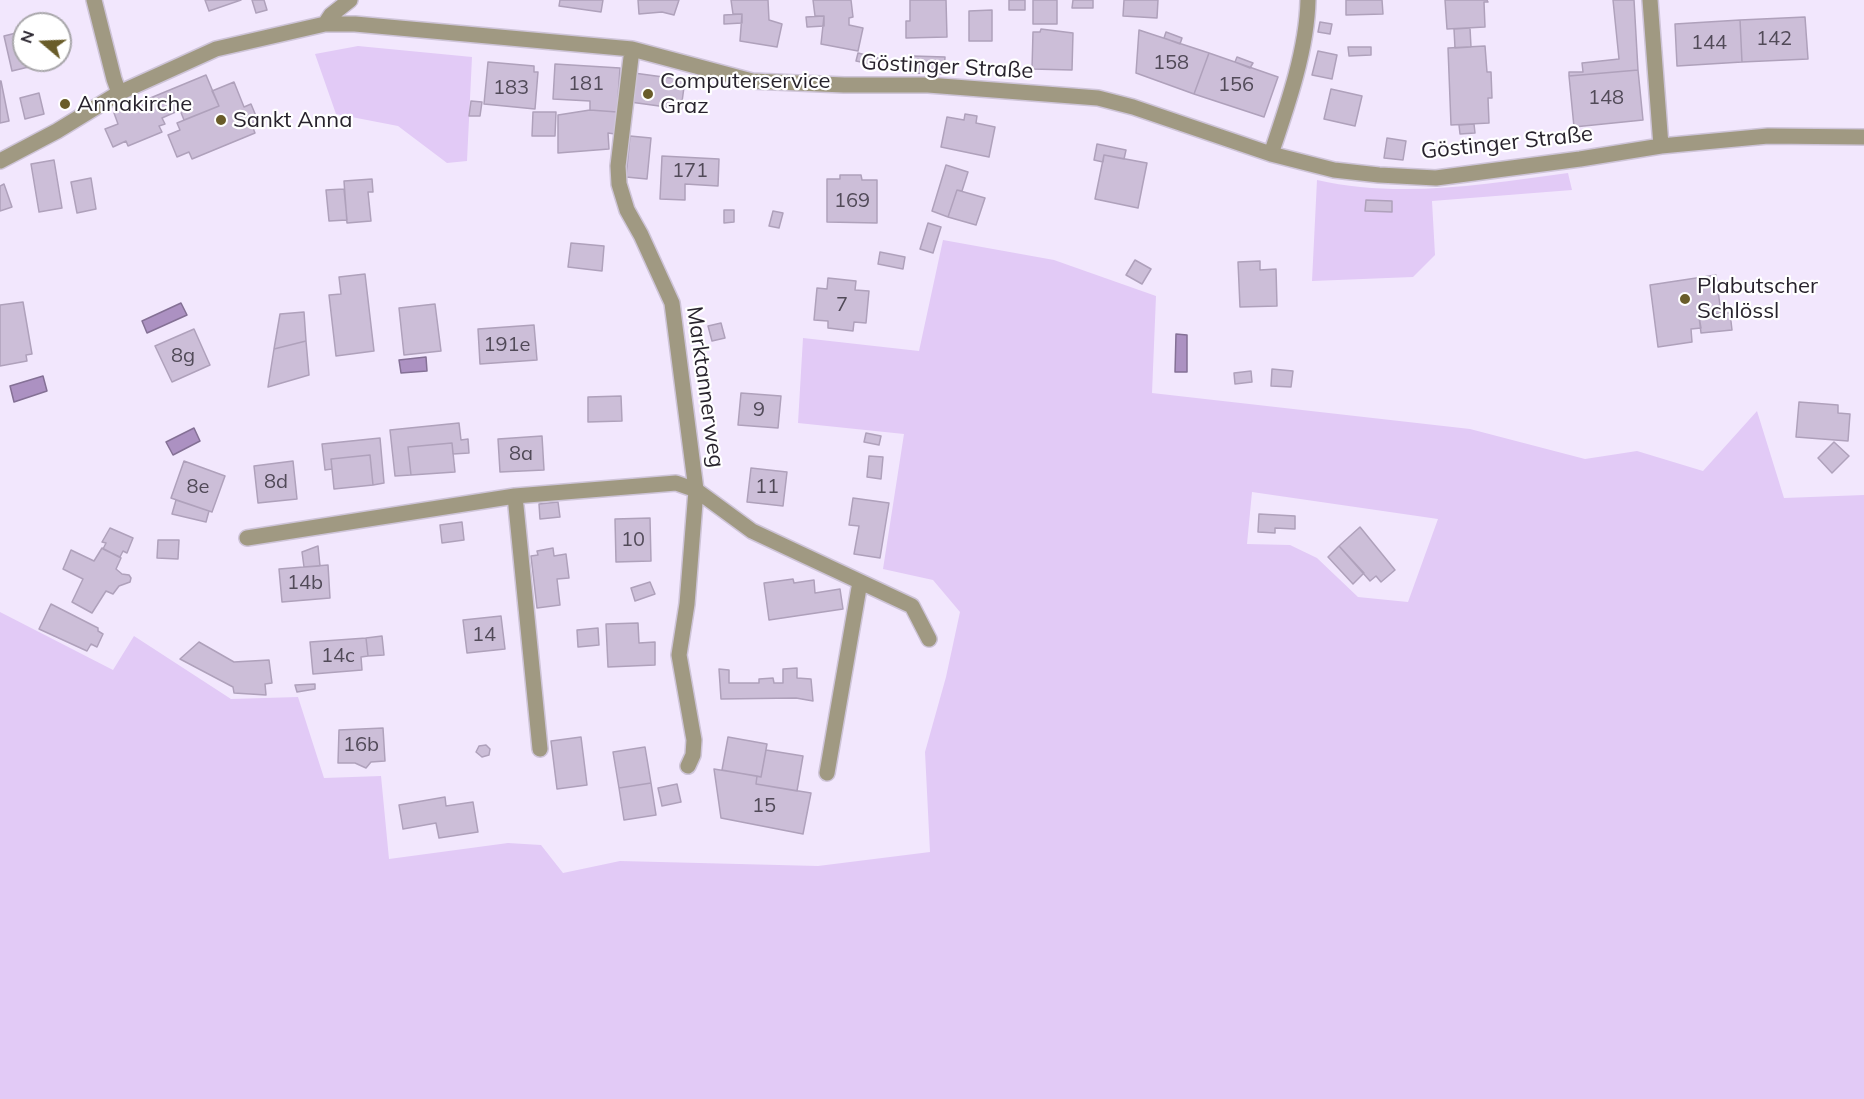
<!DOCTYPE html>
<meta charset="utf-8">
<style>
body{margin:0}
#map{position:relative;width:1864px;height:1099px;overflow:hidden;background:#f2e7fd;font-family:Mulish,sans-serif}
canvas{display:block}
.north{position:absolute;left:12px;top:12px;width:60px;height:60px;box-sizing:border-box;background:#fff;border:2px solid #a9a7ab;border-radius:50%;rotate:289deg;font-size:16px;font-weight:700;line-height:24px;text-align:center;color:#28232d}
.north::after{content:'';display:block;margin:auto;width:21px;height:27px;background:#695c29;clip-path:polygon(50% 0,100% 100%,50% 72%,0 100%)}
</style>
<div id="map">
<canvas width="1864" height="1099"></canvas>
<div class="north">N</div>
</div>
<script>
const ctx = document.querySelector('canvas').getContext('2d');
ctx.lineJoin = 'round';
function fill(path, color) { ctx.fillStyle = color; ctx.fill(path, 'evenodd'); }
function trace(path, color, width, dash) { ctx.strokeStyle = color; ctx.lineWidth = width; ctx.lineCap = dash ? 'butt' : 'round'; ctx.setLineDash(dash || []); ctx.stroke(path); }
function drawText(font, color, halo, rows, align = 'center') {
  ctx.font = font + ' Mulish,sans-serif'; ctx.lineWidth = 4.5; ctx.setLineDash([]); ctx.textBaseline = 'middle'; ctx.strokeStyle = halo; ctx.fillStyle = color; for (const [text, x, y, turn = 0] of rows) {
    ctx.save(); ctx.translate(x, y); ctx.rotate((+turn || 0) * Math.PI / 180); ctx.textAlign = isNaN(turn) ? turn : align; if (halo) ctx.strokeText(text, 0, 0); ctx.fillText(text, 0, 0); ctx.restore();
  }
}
fill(new Path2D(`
 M358 46 472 57 467 161 447 163 398 126 336 114 315 54Z
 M1568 173 1572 190 1432 201 1435 255 1413 277 1312 281 1317 180C1400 199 1486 184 1568 173Z
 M943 240 1054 260 1156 296 1152 393 1470 429 1585 459 1637 451 1703 471 1757 411 1784 498 1864 495V1099H0V612L113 670 134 636 231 699 298 697 324 778 381 776 389 859 508 843 541 845 563 873 620 861 818 866 930 852 925 752 946 677 960 612 933 580 883 569 904 434 798 423 803 338 919 351ZM1252 492 1438 519 1408 602 1358 597 1317 558 1290 545 1247 544Z`), '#e2caf6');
const water = new Path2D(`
 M181 303 187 315 147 333 142 321Z
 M1176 334 1187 335V372H1175Z
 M426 357 427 371 401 373 399 360Z
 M43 376 47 391 14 402 10 386Z
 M194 428 200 441 173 455 166 442Z`);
fill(water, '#ac91c2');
trace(water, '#847095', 1.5);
const building = new Path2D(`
 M205 0H241L209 11Z
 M252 0H264L267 10 256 13Z
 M560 0H603L601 12 559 6Z
 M638 0H679L674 15 662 12 639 14Z
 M731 0H768L769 20 782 24 777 47 740 41 742 14H733Z
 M813 0H851L853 17 849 18V25L863 28 858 51 821 44 824 16H815Z
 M910 0H946L947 37 906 38V21H910Z
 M1009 0H1025V10H1009Z
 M1033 0H1057V24H1033Z
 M1073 0H1093V8H1072Z
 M1124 0H1158L1157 18 1123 16Z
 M1346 0H1382L1383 14 1346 15Z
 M1445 0H1487L1488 2H1484L1485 27 1447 29Z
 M1613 0H1634L1638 70 1569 76V72H1583L1582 63 1619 59Z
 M992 10V41H969V11Z
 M742 14V23L724 24V15Z
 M824 16V26L807 27 806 17Z
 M1805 17 1808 59 1742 62 1740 20Z
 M1740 20 1742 62 1677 66 1675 24Z
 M1320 22 1332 24 1330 34 1318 32Z
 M1470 28 1471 47 1455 48 1454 29Z
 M1041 29 1073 33 1072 70 1032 69 1033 32H1040Z
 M1139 30 1209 53 1194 94 1136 73Z
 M24 31V60H44L45 63 12 71 4 36Z
 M1166 32 1182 38 1180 44 1164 38Z
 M1485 46 1487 72H1491L1492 98H1488L1489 123 1451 125 1448 48Z
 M1348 47H1371V55L1349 56Z
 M1318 51 1337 55 1332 79 1312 75Z
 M858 53 882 59 880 66 856 61Z
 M1209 53 1278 77 1264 117 1194 94Z
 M913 56 945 57 944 74 912 73Z
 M1237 57 1253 63 1250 68 1235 62Z
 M488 62 534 66V72H538L535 109 484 104Z
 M555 64 620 68 617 112 590 110V101L553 99Z
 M1638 70 1643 120 1574 127 1569 76Z
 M634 73 685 80 681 109 630 102Z
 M206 75 219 106 184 120 180 110 162 118 165 124 159 126 162 132 128 146 126 141 113 147 105 129 118 124 114 113Z
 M1 81 9 121 0 123V81Z
 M234 82 244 107 251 104 258 121 251 123 255 133 192 159 189 152 177 157 168 135 180 130 177 123 219 106 212 91Z
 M1331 89 1362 96 1355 126 1324 119Z
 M39 93 44 114 25 119 20 98Z
 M471 101 482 102 480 116H469Z
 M590 110 617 112 615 134 608 133 609 149 558 153V115Z
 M533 112H556L555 136H532Z
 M965 114 977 116 976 123 995 127 989 157 941 147 947 117 964 120Z
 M1474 124 1475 133 1460 134 1459 125Z
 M630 136 651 138 647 179 626 177Z
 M1387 138 1406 141 1403 160 1384 158Z
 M1097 144 1126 150 1124 159 1104 155 1103 162 1094 160Z
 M1104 155 1147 163 1138 208 1095 199Z
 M662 156 719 159 718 186 685 184V200L660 199Z
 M54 160 62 208 39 212 31 164Z
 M946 165 968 172 962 191 957 190 948 217 932 211Z
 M840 175H861L862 180H877V223L827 222V179H840Z
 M91 178 96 209 77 213 71 182Z
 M372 179 373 192H368L371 221 347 223 344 181Z
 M4 184 12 207 0 211V186Z
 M344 189 347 220 329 221 326 190Z
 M957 190 985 198 976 225 948 217Z
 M1366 200 1392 201V212L1365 211Z
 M724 210H734V222L724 223Z
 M773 211 783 213 779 228 769 226Z
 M928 223 941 227 933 253 920 249Z
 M571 243 604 246 602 271 568 267Z
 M880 252 905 257 903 269 878 264Z
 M1135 260 1151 269 1142 284 1126 275Z
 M1260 261V270L1276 269 1277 306 1240 307 1238 262Z
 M365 274 374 351 336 356 329 295 341 294 339 277Z
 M1716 275 1721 313 1699 317 1701 328 1691 329 1692 342 1658 347 1650 285Z
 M828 278 856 281 855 290 869 291 866 323 854 322 853 331 828 328V321L814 320 817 288 827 289Z
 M23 302 32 354 26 355 27 361 0 366V305Z
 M435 304 441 351 404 355 399 308Z
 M304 312 306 341 274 349 280 314Z
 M1721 313H1730L1732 330 1701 333 1699 317Z
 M721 323 725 338 712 341 708 326Z
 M534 325 537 360 480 364 478 329Z
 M194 329 210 365 172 382 155 346Z
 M306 341 309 375 268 387 274 349Z
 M1272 369 1293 371 1291 387 1271 386Z
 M1251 371 1252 382 1235 384 1234 373Z
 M741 393 781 396 778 428 738 425Z
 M621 396 622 421 588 422V397Z
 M1799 402 1838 405V413L1850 414 1848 441 1796 437Z
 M459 423 461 440 468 439 469 453 453 454 452 443 408 447 411 475 395 476 390 430Z
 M866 433 881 436 879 445 864 442Z
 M542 436 544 470 500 472 498 439Z
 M380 438 384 483 373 485 370 455 331 459 332 469 325 470 322 444Z
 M1834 442 1849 456 1832 473 1818 458Z
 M452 443 455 472 411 475 408 447Z
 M370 455 373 485 334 489 331 459Z
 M869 456 883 457 881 479 867 477Z
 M184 461 225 476 212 512 171 498Z
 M293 461 297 499 258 503 254 466Z
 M751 468 787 472 783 506 747 502Z
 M853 498 889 503 880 558 854 554 859 526 849 525Z
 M176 500 209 511 206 522 172 514Z
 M558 502 560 517 540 519 539 504Z
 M1259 514 1295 516V529L1275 528V533L1258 532Z
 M650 518 651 561 616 562 615 519Z
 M462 522 464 540 442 543 440 525Z
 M1360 527 1395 570 1381 582 1376 576 1370 581 1339 546Z
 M110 528 133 538 127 553 123 551 120 557 103 549 106 543 102 542Z
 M158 540H179L178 559 157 558Z
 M318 546 320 566 304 567 302 552Z
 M1339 546 1364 573 1353 584 1328 557Z
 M102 548 121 558 116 569 122 574 129 575 131 578 130 582 119 586 113 594 106 591 92 613 72 602 83 579 63 569 71 550 94 561Z
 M553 548 554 556 566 554 569 578 557 579 560 605 537 608 531 556 538 555 537 551Z
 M328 565 330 598 282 602 279 569Z
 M793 579 794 583 814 580 815 593 840 589 843 609 769 620 764 583Z
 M650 582 655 594 635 601 631 588Z
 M51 604 98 628V631L103 634 97 647 91 644 87 651 39 629Z
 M501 616 505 649 467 653 463 620Z
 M638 623 639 643 655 642V665L608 667 606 624Z
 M598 628 599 645 578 647 577 630Z
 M382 636 384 655 368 656 366 638Z
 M366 638 368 656 361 657 362 670 313 674 310 642Z
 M199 642 234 662 269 660 272 683 265 684 266 695 234 693 233 687 180 659Z
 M797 668V678L811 679 813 701 796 698 721 699 719 669 729 670V683H759V679L773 678 774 683H783V669Z
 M315 684V689L297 692 295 685Z
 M383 728 385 761 371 762 366 768 355 763H338L339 730Z
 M581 737 587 785 557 789 551 741Z
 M728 737 767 744 761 777 722 770Z
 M486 745 490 749 489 755 482 757 476 752 479 746Z
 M645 747 651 783 619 788 613 752Z
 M766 750 803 756 797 791 756 784 757 776 761 777Z
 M714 769 757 776 756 784 811 793 803 834 721 818Z
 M651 783 656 815 624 820 619 788Z
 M677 784 681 802 662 806 658 788Z
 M445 797 446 806 473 802 478 832 439 838 436 823 403 829 399 805Z`);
fill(building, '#ccbed8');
trace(building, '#afa1bb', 1.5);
const minor = new Path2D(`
 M94 0 114 79 119 93
 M1650 0 1661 146
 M325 24 331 15 350 0
 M632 49 618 166 619 184 627 210 641 235 672 303 696 490 687 604 679 655 694 740 693 755 688 766
 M1271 154C1287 107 1307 50 1308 0
 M0 161 57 131 119 93 216 49 325 24H355L632 49 752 81 844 85H928L1098 98 1133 107 1271 154 1334 170 1379 175 1436 178 1580 159 1661 146 1768 136 1864 137
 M515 496 540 749
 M247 538 515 496 676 483 696 490 752 531 912 606 929 639
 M827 773 860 582`);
trace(minor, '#cec4d8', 18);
trace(minor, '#a09982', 15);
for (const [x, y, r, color] of [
 [648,94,6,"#695c29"],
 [65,104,6,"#695c29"],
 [221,120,6,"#695c29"],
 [1685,299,6,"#695c29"]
]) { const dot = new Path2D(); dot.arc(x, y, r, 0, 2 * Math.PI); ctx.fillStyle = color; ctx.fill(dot); trace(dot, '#fff', 2); }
drawText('20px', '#514a58', null, [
 ["142",1774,39],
 ["144",1709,43],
 ["158",1171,63],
 ["181",586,84],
 ["156",1236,85],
 ["183",511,88],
 ["148",1606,98],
 ["171",690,171],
 ["169",852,201],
 ["7",842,305],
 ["191e",507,345],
 ["8g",183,356],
 ["9",759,410],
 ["8a",521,454],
 ["8d",276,482],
 ["8e",198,487],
 ["11",767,487],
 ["10",633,540],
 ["14b",305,583],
 ["14",484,635],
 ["14c",338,656],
 ["16b",361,745],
 ["15",764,806]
]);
drawText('22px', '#28232d', '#fff', [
 ["Göstinger Straße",947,67,3],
 ["Göstinger Straße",1507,143,-6],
 ["Marktannerweg",705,387,82]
]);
drawText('22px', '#28232d', '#fff', [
 ["Computerservice",660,81],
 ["Graz",660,106],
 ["Annakirche",77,104],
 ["Sankt Anna",233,120],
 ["Plabutscher",1697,286],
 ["Schlössl",1697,311]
], 'left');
</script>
